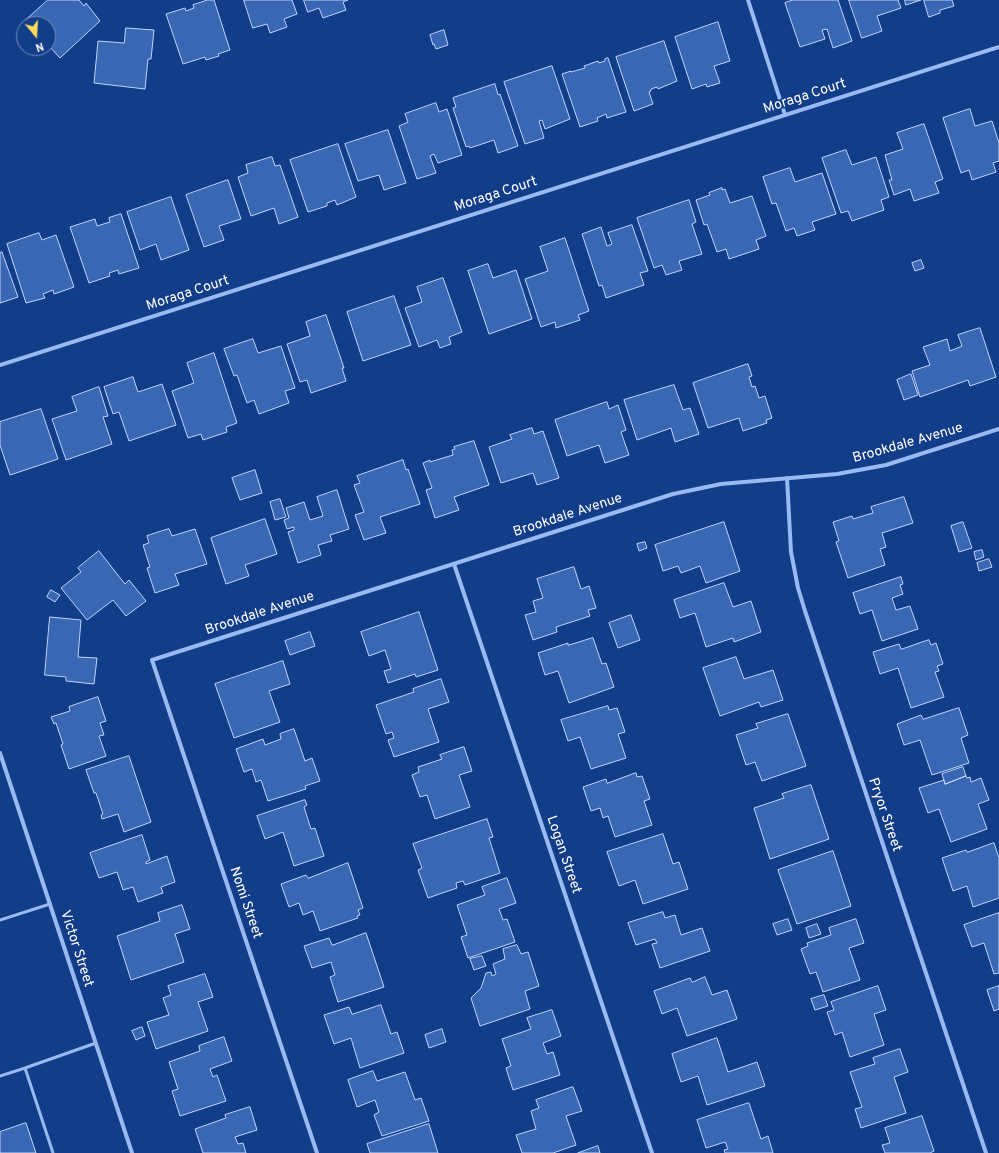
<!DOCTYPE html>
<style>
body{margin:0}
#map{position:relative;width:999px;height:1153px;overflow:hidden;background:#123d89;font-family:Overpass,sans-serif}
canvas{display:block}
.north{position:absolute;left:16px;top:16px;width:40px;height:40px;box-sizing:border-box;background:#123d89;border:1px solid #718bb8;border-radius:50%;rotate:162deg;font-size:11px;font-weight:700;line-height:16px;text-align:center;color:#fff}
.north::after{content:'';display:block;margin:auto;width:14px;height:18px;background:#ffdc57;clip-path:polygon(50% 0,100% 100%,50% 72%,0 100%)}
</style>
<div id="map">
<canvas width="999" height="1153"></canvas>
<div class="north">N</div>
</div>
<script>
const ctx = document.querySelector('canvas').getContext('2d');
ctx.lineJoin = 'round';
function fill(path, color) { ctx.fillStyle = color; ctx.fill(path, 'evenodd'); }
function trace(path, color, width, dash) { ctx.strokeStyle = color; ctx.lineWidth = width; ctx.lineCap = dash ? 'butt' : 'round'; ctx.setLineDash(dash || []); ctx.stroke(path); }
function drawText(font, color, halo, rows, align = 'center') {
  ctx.font = font + ' Overpass,sans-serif'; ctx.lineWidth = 3.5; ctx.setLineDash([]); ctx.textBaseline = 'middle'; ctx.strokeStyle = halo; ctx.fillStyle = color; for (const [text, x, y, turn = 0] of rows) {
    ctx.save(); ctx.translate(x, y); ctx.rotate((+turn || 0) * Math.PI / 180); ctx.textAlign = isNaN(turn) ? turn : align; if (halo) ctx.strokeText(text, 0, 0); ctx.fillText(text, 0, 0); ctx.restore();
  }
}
const building = new Path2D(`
 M48 0H79L84 6 86 3 100 21 60 58 49 46 48 47V24H28L25 21Z
 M208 0H214L230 50 218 54 219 56 206 60 205 57 183 64 166 14 185 8 186 11 194 8 193 5Z
 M244 0H292L297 14 284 19 287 27 270 33 267 24 253 28Z
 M304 0H348L343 2 346 10 323 18 319 8 308 12Z
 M793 0H838L852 41 833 48 827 29 822 30 825 39 800 47 785 3Z
 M849 0H898L901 8 877 16 882 31 862 38Z
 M905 0H921L906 5Z
 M924 0H952L954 6 940 10V13L929 17Z
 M718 22 730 61 714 66 720 83 707 87 706 84 692 89 675 37Z
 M126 28 154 30 151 59H148L145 89 94 83 98 41 124 43Z
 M444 30 448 45 436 49 434 44 433 45 430 35Z
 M664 41 677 81 658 89 657 87 651 89V91L649 92 653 104 634 111 616 57Z
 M608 58 626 112 607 118 606 114 597 118 598 121 580 127 562 74 571 71V72L585 68 584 66 598 61 599 63 605 61V59Z
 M552 66 570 119 545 129 542 120 539 121 544 138 525 144 504 82Z
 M495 84 498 95 500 94 518 146 498 153 494 140 470 148 469 146 466 147 453 108 456 107 453 98Z
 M436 103 439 112 447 109 462 155 438 163 434 154 430 156 436 173 417 179 399 126 408 122 405 114Z
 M970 109 975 126 992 121 999 143V161L993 163 996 172 972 180 969 170 961 173 943 118Z
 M924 124 943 179 935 182 939 193 914 201 910 189 894 195 889 180H892L885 155 903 149 897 133Z
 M388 130 406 183 384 190 379 175 358 181 345 144Z
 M338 144 356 197 337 205 335 200 327 203V206L308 212 290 160Z
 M846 150 852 165 876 157 889 197 881 200 884 210 852 221 848 211 841 213 822 158Z
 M272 157 275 166 280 165 298 217 279 224 274 208 251 216 238 177 248 173 246 165Z
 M790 168 795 182 822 173 836 214 812 222 815 230 797 236 794 228 786 231 776 203 772 204 763 177Z
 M228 180 241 219 219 226 224 240 204 247 186 195Z
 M722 188V190L725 189 730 203 752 196 766 236 756 240 759 249 729 259 726 249 717 252 707 224 704 225 696 200 710 195 709 193Z
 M171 197 189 250 161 260 156 244 140 250 127 212Z
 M689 200 696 222 692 224 702 254 679 261 682 270 666 275 662 265 654 268 637 218Z
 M121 214 139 268 119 274 118 270 109 273 110 276 89 283 70 227 95 219 97 226 110 222 109 218Z
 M632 225 648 271 640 273 644 285 606 298 602 285 599 286 582 234 601 227 607 246 612 244 608 233Z
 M39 233 42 240 56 235 74 287 54 294 53 290 43 294 45 298 26 303 7 244Z
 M565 238 589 311 578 315 580 320 556 328 555 322 541 327 525 279 548 271 540 247Z
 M2 252 18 297 0 303V253Z
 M921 260 924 268 915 271 912 263Z
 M488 264 493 278 516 270 532 319 489 334 468 271Z
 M443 278 462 332 449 337 451 344 440 348 437 340 419 347 405 308 422 302 417 287Z
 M394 296 411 345 363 361 347 312Z
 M326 315 344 368H342L346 381 311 393 307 380 300 382 287 344 310 336 306 322Z
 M980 328 996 377 970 386 968 380 920 397 912 371 930 365 923 347 947 339 950 351 962 346 958 335Z
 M253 339 258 353 281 346 295 388 285 391 289 403 259 414 254 400 247 403 237 375 234 376 224 349Z
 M214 353 237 423 226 427 227 432 203 440 201 434 188 438 172 391 194 383 187 363Z
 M748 364 752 376 749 377 752 387 755 386 759 398 765 396 772 418 766 420 767 423 743 431 739 418 708 428 693 383Z
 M911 374 918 395 904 400 897 380Z
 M133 377 138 392 162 384 176 425 129 441 119 412 113 414 104 387Z
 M674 385 683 410 690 408 699 434 675 442 671 428 637 440 624 400Z
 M99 387 108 416 103 417 112 444 66 460 52 419 77 411 72 397Z
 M607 402 609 409 618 405 626 430 621 432 629 455 605 463 599 445 567 456 555 420Z
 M41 409 58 459 10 475 0 445V422Z
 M532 428 534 434 543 431 559 478 537 485 533 473 501 483 489 447 512 439 510 435Z
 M474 441 489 485 454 497 459 510 435 518 426 490 432 488 423 463 430 460V462L453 455 452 450 455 449 454 447Z
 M403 460 406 470 408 469 420 504 380 517 386 533 364 540 355 515 364 512 354 485 360 483 357 476Z
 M255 470 262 493 240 500 232 478Z
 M337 490 349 529 330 535 332 541 318 545 321 555 298 563 288 532 294 530V527L287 529 284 520 289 518 286 508 304 502 310 520 323 516 317 497Z
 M904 497 913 523 882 533 886 547 880 549 885 565 848 578 836 542 839 541 833 522 852 516 853 519 873 513 871 507Z
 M280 499 286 517 275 520 270 502Z
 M265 519 277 554 245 565 249 576 226 584 211 538Z
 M724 522 740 571 706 583 700 566 681 573 678 566 663 571 655 545Z
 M963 522 972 548 959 552 951 526Z
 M169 529 172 536 195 529 207 564 175 574 179 585 155 593 147 568 150 567 143 545 149 543 147 536Z
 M645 542 647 548 639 551 637 544Z
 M982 550 984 557 976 560 974 552Z
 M99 551 125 584 129 580 146 601 126 616 113 600 87 620 61 588 81 572 78 568Z
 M989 559 992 567 979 571 977 563Z
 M574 567 581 589 589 586 596 608 588 610 590 616 556 627 557 632 533 640 525 615 536 612 533 601 543 598 537 579Z
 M901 577 903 584 900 585 903 594 892 598 896 610 910 606 918 629 882 641 872 610 860 614 853 593Z
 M724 583 733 607 751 601 761 632 734 642 733 638 706 647 695 613 680 618 674 600Z
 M51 590 60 595 55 602 47 597Z
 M419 612 438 670 416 677 415 674 388 683 384 671 391 669 385 650 369 656 361 632Z
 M631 615 640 640 618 648 609 623Z
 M50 617 81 620 78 657 97 658 94 684 66 681V677L45 675Z
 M310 632 315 646 290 655 285 641Z
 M593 638 602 664 606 663 614 687 569 703 558 671 545 675 538 653 568 643V645Z
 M929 640 931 645 936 643 943 664 937 666 939 671 935 672 944 697 911 708 898 668 880 674 873 652 899 644 901 649Z
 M736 657 744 679 773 670 783 700 761 707 759 702 720 716 703 668Z
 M283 661 290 684 269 691 280 722 234 738 215 684Z
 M441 679 449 702 428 709 439 742 394 757 388 740 394 738 392 732 386 734 376 705 414 692 413 689Z
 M98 697 106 721 100 723 104 735 99 736 106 756 69 769 61 745 63 744 56 723 54 724 51 717 70 711 69 707Z
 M608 706 609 710 617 708 625 732 618 734 626 758 591 769 580 737 568 741 561 720Z
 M959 708 968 735 961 738 969 763 932 775 920 740 904 745 897 724 921 715 923 719Z
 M788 714 806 766 762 781 755 762 746 765 736 735 758 728 756 724Z
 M294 729 305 761 312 758 320 781 305 786 306 789 268 801 261 780 256 782 252 769 244 772 236 749 263 739 265 745 281 739 280 734Z
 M464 747 472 771 459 775 470 807 435 819 427 795 420 797 412 775 419 772 418 767 442 759 440 755Z
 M129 756 151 822 124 832 118 814 102 819 101 815 103 814 96 793H94L86 770Z
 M963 767 966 776 945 784 942 774Z
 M636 773 637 777 642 776 650 799 644 801 652 825 615 837 608 816 603 818 600 808 591 811 583 787 606 779 607 783Z
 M966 776 967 778 970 777 971 782 981 778 989 800 978 804 987 829 951 842 939 809 928 813 919 788 944 780 945 784Z
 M811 785 829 839 770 859 754 808 784 798 782 794Z
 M305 800 307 805 304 807 311 829 315 828 324 856 294 866 283 832 265 839 257 816Z
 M487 819 493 837 489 838 500 873 465 885 463 881 456 883 457 888 428 898 418 870 422 868 413 844Z
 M663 834 673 864 679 862 688 889 643 904 635 880 619 886 607 852Z
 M142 835 150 860 146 862V864L167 856 175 882 161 887 163 893 138 902 133 887 123 890 117 872 99 878 90 853Z
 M994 843 999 858V898L973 907 967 886 953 891 942 858 966 850 967 852Z
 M833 851 851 906 797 924 778 870Z
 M348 863 363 908 358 910 360 915 357 916 358 918 320 931 313 911 303 915 299 903 289 907 281 884 306 875 308 878Z
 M507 878 516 903 499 909 503 920 507 919 515 942 468 958 461 937 467 935 457 905 485 895 482 887Z
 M182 905 190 929 175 934 184 962 131 980 117 936 160 921 158 913Z
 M663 912 665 918 675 915 681 935 702 928 710 951 660 968 652 944 657 943 655 939 636 945 628 923Z
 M999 913V973L994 974 984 943 972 947 964 925Z
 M788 919 792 930 777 935 773 924Z
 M856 919 864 943 849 948 860 980 823 992 816 972 810 974 801 949 808 946 807 943 831 935 829 928Z
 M817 924 821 934 809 938 806 928Z
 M366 933 384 987 338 1002 330 977 335 975 331 962 312 968 304 946 329 938 332 945Z
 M517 945 521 954 528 952 539 986 525 991 530 1009 480 1026 471 998 481 988 486 973 491 972 492 976 496 974 493 964 505 959 503 949Z
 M482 956 486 966 474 970 470 959Z
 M205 974 213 997 198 1002 208 1031 156 1049 147 1022 169 1015 163 998 171 995 168 986Z
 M705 977 712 995 727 990 737 1019 687 1036 677 1008 662 1014 654 991 690 978 692 982Z
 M878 986 886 1010 874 1014 884 1045 850 1057 842 1032 835 1035 827 1012 834 1010 831 1002Z
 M999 986V1009L994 1011 987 990Z
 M824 995 828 1006 815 1010 811 999Z
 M381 1005 391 1034 397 1032 404 1053 360 1068 351 1038 334 1044 324 1015 349 1007 352 1014Z
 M552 1010 561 1036 543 1043 547 1054 553 1052 560 1075 513 1090 506 1068 511 1066 502 1039 531 1029 527 1018Z
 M142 1027 145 1036 136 1040 132 1031Z
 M442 1029 446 1042 429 1048 425 1035Z
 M224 1037 232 1061 210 1069 213 1077 217 1075 226 1101 180 1116 172 1091 178 1089 169 1062 200 1051 199 1046Z
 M717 1038 728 1072 757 1062 765 1086 707 1105 698 1076 681 1082 672 1054Z
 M900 1049 908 1072 894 1077 906 1113 861 1128 855 1109 862 1107 850 1072 875 1064 873 1058Z
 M373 1071 377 1081 405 1072 415 1100 421 1098 429 1121 382 1136 374 1115 379 1112 375 1100 357 1107 348 1080Z
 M573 1087 582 1111 566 1116 576 1145 553 1153H522L516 1135 536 1129 531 1111 539 1108 536 1100Z
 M749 1103 761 1139 768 1136 773 1153H725L724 1150 728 1149 725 1142 706 1148 697 1120Z
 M250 1107 257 1130 235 1137 238 1144 243 1143 246 1153H203L195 1129 226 1118 225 1115Z
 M922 1116 934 1151 930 1153H885L882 1145 890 1143 885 1128Z
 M26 1123 36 1153H0V1132Z
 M429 1124 438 1153H370L367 1144Z
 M598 1146 600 1153H578Z`);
fill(building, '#3a67b3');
trace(building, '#bed5fc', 1);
trace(new Path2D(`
 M0 920 50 904
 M0 1076 25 1068
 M53 1153 25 1068 96 1043`), '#98b9f1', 3);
trace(new Path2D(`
 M748 0 785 115
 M0 365 999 47
 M787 478 791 552 798 588 805 611 986 1153
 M454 564 652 1153
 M0 753 132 1153
 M317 1153 152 660 673 494 721 484 837 474 886 465 999 429`), '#98b9f1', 4);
drawText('14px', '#fff', '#123d89', [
 ["Moraga Court",805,97,-18],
 ["Moraga Court",496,195,-18],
 ["Moraga Court",188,294,-18],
 ["Brookdale Avenue",908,444,-16],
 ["Brookdale Avenue",568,516,-18],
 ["Brookdale Avenue",260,614,-18],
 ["Pryor Street",884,815,71],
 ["Logan Street",563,855,71],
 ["Nomi Street",245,903,71],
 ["Victor Street",76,949,72]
]);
</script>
